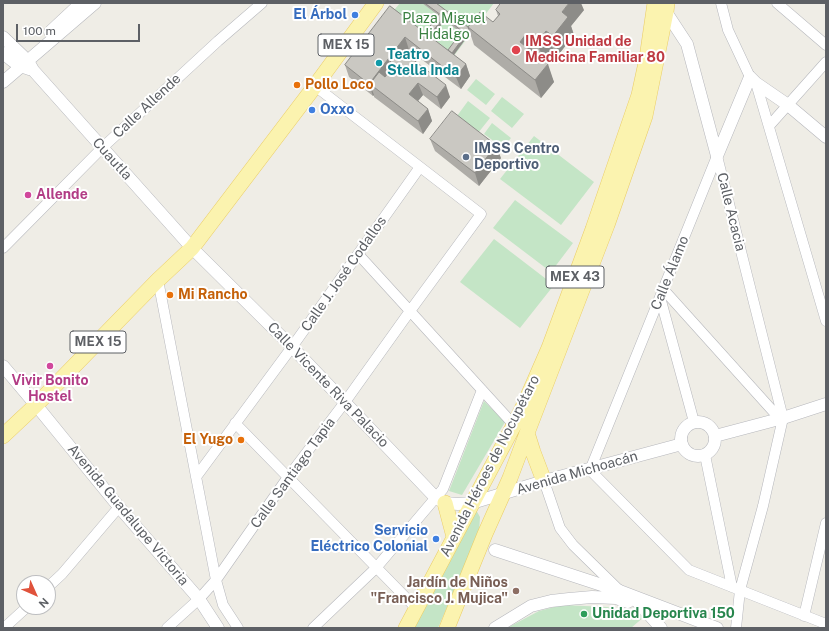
<!DOCTYPE html>
<meta charset="utf-8">
<style>
body{margin:0}
#map{position:relative;width:829px;height:631px;overflow:hidden;background:#efede6;font-family:"Public Sans",sans-serif}
canvas{display:block}
.frame{position:absolute;inset:0;border:4px solid #5d6065;pointer-events:none}
.north{position:absolute;left:16px;top:575px;width:40px;height:40px;box-sizing:border-box;background:#fff;border:1px solid #bebfc1;border-radius:50%;rotate:135deg;font-size:11px;font-weight:700;line-height:16px;text-align:center;color:#5d6065}
.north::after{content:'';display:block;margin:auto;width:14px;height:18px;background:#e0523b;clip-path:polygon(50% 0,100% 100%,50% 72%,0 100%)}
.scale{position:absolute;left:16px;top:24px;width:124px;height:18px;box-sizing:border-box;border:2px solid #5d6065;border-top:0;padding-left:5px;font-size:12px;line-height:14px;white-space:nowrap;color:#5d6065;-webkit-text-stroke:3px #fff;paint-order:stroke}
</style>
<div id="map">
<canvas width="829" height="631"></canvas>
<div class="frame"></div>
<div class="north">N</div>
<div class="scale">100 m</div>
</div>
<script>
const ctx = document.querySelector('canvas').getContext('2d');
ctx.lineJoin = 'round';
function fill(path, color) { ctx.fillStyle = color; ctx.fill(path, 'evenodd'); }
function trace(path, color, width, dash) { ctx.strokeStyle = color; ctx.lineWidth = width; ctx.lineCap = dash ? 'butt' : 'round'; ctx.setLineDash(dash || []); ctx.stroke(path); }
function drawText(font, color, halo, rows, align = 'center') {
  ctx.font = font + ' "Public Sans",sans-serif'; ctx.lineWidth = 4; ctx.setLineDash([]); ctx.textBaseline = 'middle'; ctx.strokeStyle = halo; ctx.fillStyle = color; for (const [text, x, y, turn = 0] of rows) {
    ctx.save(); ctx.translate(x, y); ctx.rotate((+turn || 0) * Math.PI / 180); ctx.textAlign = isNaN(turn) ? turn : align; if (halo) ctx.strokeText(text, 0, 0); ctx.fillText(text, 0, 0); ctx.restore();
  }
}
fill(new Path2D(`
 M400 3H494L450 61 390 15Z
 M476 79 495 94 486 105 467 90Z
 M502 97 524 114 512 128 491 111Z
 M468 101 490 118 478 133 457 116Z
 M492 123 511 138 503 148 484 134Z
 M534 136 594 182 561 225 500 179Z
 M515 200 573 243 551 272 493 228Z
 M494 239 554 285 520 328 460 282Z
 M484 401 505 422 462 495 449 491Z
 M476 510 480 517 479 533 438 628H412Z
 M562 605 607 607 645 616 631 628H507L539 611Z`), '#c4e5c6');
const minor = new Path2D(`
 M721 3 728 30 750 77
 M777 3 826 45
 M756 83 826 321
 M769 126 826 62
 M717 156 590 470 689 570 826 624
 M717 156 783 418 763 506 740 590 736 628
 M3 248 9 242 102 148 218 41 262 3
 M358 254 514 425
 M158 280 216 580 223 605 238 628
 M663 289 780 419
 M660 297 694 422
 M235 423 416 608
 M705 455 732 587
 M196 477 292 347 420 167
 M544 481 560 528 573 545 620 591
 M48 587 62 574 119 507
 M804 616 826 523
 M4 628 27 607
 M167 628 199 599 216 580 288 477 345 402 410 311 481 214 315 86
 M313 628 376 568 443 489 482 390`);
const tertiary = new Path2D(`
 M662 8 666 12 687 44 717 156
 M50 32 81 3
 M3 37 28 61 33 70 192 248 292 347 435 497 445 503 458 504 472 503 544 481 682 444
 M3 53C11 60 18 66 29 69
 M3 82 95 3
 M717 156 750 77 756 83 788 105 826 137
 M3 366 36 405 119 507 199 599 218 628
 M681 439a17 17 0 1 1 34 0a17 17 0 1 1-34 0Z
 M715 436 783 418 826 404
 M495 550 620 591 717 628
 M635 599 661 628
 M495 628 531 606 551 601 569 599 592 597 616 598 628 602`);
const primary = new Path2D(`
 M527 433 533 452 544 481
 M3 436 36 405 158 280 192 248 315 86 376 3
 M445 503 454 537
 M406 628 514 425 525 403 549 348 593 229 639 95 647 58 655 3
 M447 628 485 534 510 478 527 433 607 225 645 116 666 12 667 3`);
trace(minor, '#b6b7bc', 11);
trace(tertiary, '#b6b7bc', 13);
trace(primary, '#eacc64', 16);
trace(minor, '#fff', 10);
trace(tertiary, '#fff', 12);
trace(primary, '#fbf3af', 15);
fill(new Path2D(`
 M422 3H436L468 27 493 22 498 16 496 10H584L571 26 574 35 559 54 553 49 544 60 554 82 541 98 474 45 471 36 469 38 467 37 454 55 466 64 470 76 461 89 409 50 406 54 450 97 441 109 423 95 418 101 428 109 432 121 423 134 374 97V95L373 96 349 77 345 65 390 6 425 33 438 15ZM445 20 461 33 448 50 431 38Z
 M430 139 501 158 479 186 435 151Z`), '#aeaca7');
fill(new Path2D(`
 M569 3H581L584 10 571 26 574 35 559 54 553 36 562 12Z
 M444 17 445 20 427 43 426 40Z
 M546 31 553 49 544 60 537 43Z
 M470 33 471 36 469 38 468 35Z
 M466 34 467 37 450 60 449 57Z
 M526 34 533 52 520 42Z
 M405 37 409 50 395 68 394 65 389 60 392 71 378 90 370 84 374 95 373 96 369 84Z
 M466 64 470 76 461 89 456 77Z
 M548 64 554 82 541 98 535 80Z
 M418 83 423 95 413 107 409 94Z
 M446 85 450 97 441 109 437 97Z
 M428 109 432 121 423 134 418 121Z
 M496 145 501 158 479 186 475 173Z`), '#8d8c88');
const building = new Path2D(`
 M425 3H436L468 27 470 33 468 35 466 34 452 53 448 50 462 31 444 17 429 36 425 33 439 14Z
 M501 3H569L562 12 568 17 553 36 546 31 537 43 526 34 520 42 548 64 535 80 468 27 480 12 493 22 500 14 496 10Z
 M390 6 466 64 456 77 405 37 369 84 345 65Z
 M398 48 446 85 437 97 418 83 409 94 428 109 418 121 370 84 379 72 385 77 394 65 389 60Z
 M452 111 496 145 475 173 430 139Z`);
fill(building, '#cac8c2');
trace(building, '#8d8c88', 1);
for (const [x, y, r, color] of [
 [355,15,4,"#3f7fe0"],
 [516,50,5,"#e0444e"],
 [379,63,4,"#0f9aa8"],
 [297,85,4,"#e8710a"],
 [312,110,4,"#3f7fe0"],
 [466,157,4,"#5c6f8a"],
 [28,195,4,"#d1479c"],
 [170,295,4,"#e8710a"],
 [50,366,4,"#d1479c"],
 [241,440,4,"#e8710a"],
 [436,539,4,"#3f7fe0"],
 [516,591,4,"#8d6e63"],
 [584,614,4,"#2e9e5b"]
]) { const dot = new Path2D(); dot.arc(x, y, r, 0, 2 * Math.PI); ctx.fillStyle = color; ctx.fill(dot); trace(dot, '#fff', 1.5); }
for (const [x, y, w] of [
 [346,45,56],
 [575,277,58],
 [98,342,56]
]) { const box = new Path2D(); box.roundRect(x - w / 2, y - 11, w, 22, 3); ctx.fillStyle = '#fff'; ctx.fill(box); trace(box, '#5d6065', 1); }
drawText('bold 13px', '#5d6065', null, [
 ["MEX 15",346,45],
 ["MEX 43",575,277],
 ["MEX 15",98,342]
]);
drawText('bold 14px', '#366cbe', '#fff', [
 ["El Árbol",347,15],
 ["Oxxo",320,110,"left"],
 ["Servicio",428,531],
 ["Eléctrico Colonial",428,547]
], 'right');
drawText('14px', '#398040', '#fff', [
 ["Plaza Miguel",444,19],
 ["Hidalgo",444,35]
]);
drawText('bold 14px', '#be3a42', '#fff', [
 ["IMSS Unidad de",525,42],
 ["Medicina Familiar 80",525,58]
], 'left');
drawText('bold 14px', '#0d838f', '#fff', [
 ["Teatro",387,55],
 ["Stella Inda",387,71]
], 'left');
drawText('bold 14px', '#c56008', '#fff', [
 ["Pollo Loco",305,85],
 ["Mi Rancho",178,295],
 ["El Yugo",233,440,"right"]
], 'left');
drawText('14px', '#5d6065', '#fff', [
 ["Calle Allende",147,106,-43],
 ["Cuautla",112,159,48],
 ["Calle Acacia",731,212,76],
 ["Calle Álamo",670,273,-68],
 ["Calle J. José Codallos",344,274,-55],
 ["Calle Vicente Riva Palacio",328,385,46],
 ["Avenida Héroes de Nocupétaro",490,466,-63],
 ["Calle Santiago Tapia",293,473,-54],
 ["Avenida Michoacán",577,473,-16],
 ["Avenida Guadalupe Victoria",128,515,50]
]);
drawText('bold 14px', '#4e5e75', '#fff', [
 ["IMSS Centro",474,149],
 ["Deportivo",474,165]
], 'left');
drawText('bold 14px', '#b23c85', '#fff', [
 ["Allende",36,195],
 ["Vivir Bonito",50,381,"center"],
 ["Hostel",50,397,"center"]
], 'left');
drawText('bold 14px', '#785e54', '#fff', [
 ["Jardín de Niños",508,583],
 ["\"Francisco J. Mujica\"",508,599]
], 'right');
drawText('bold 14px', '#27864d', '#fff', [
 ["Unidad Deportiva 150",592,614]
], 'left');
</script>
